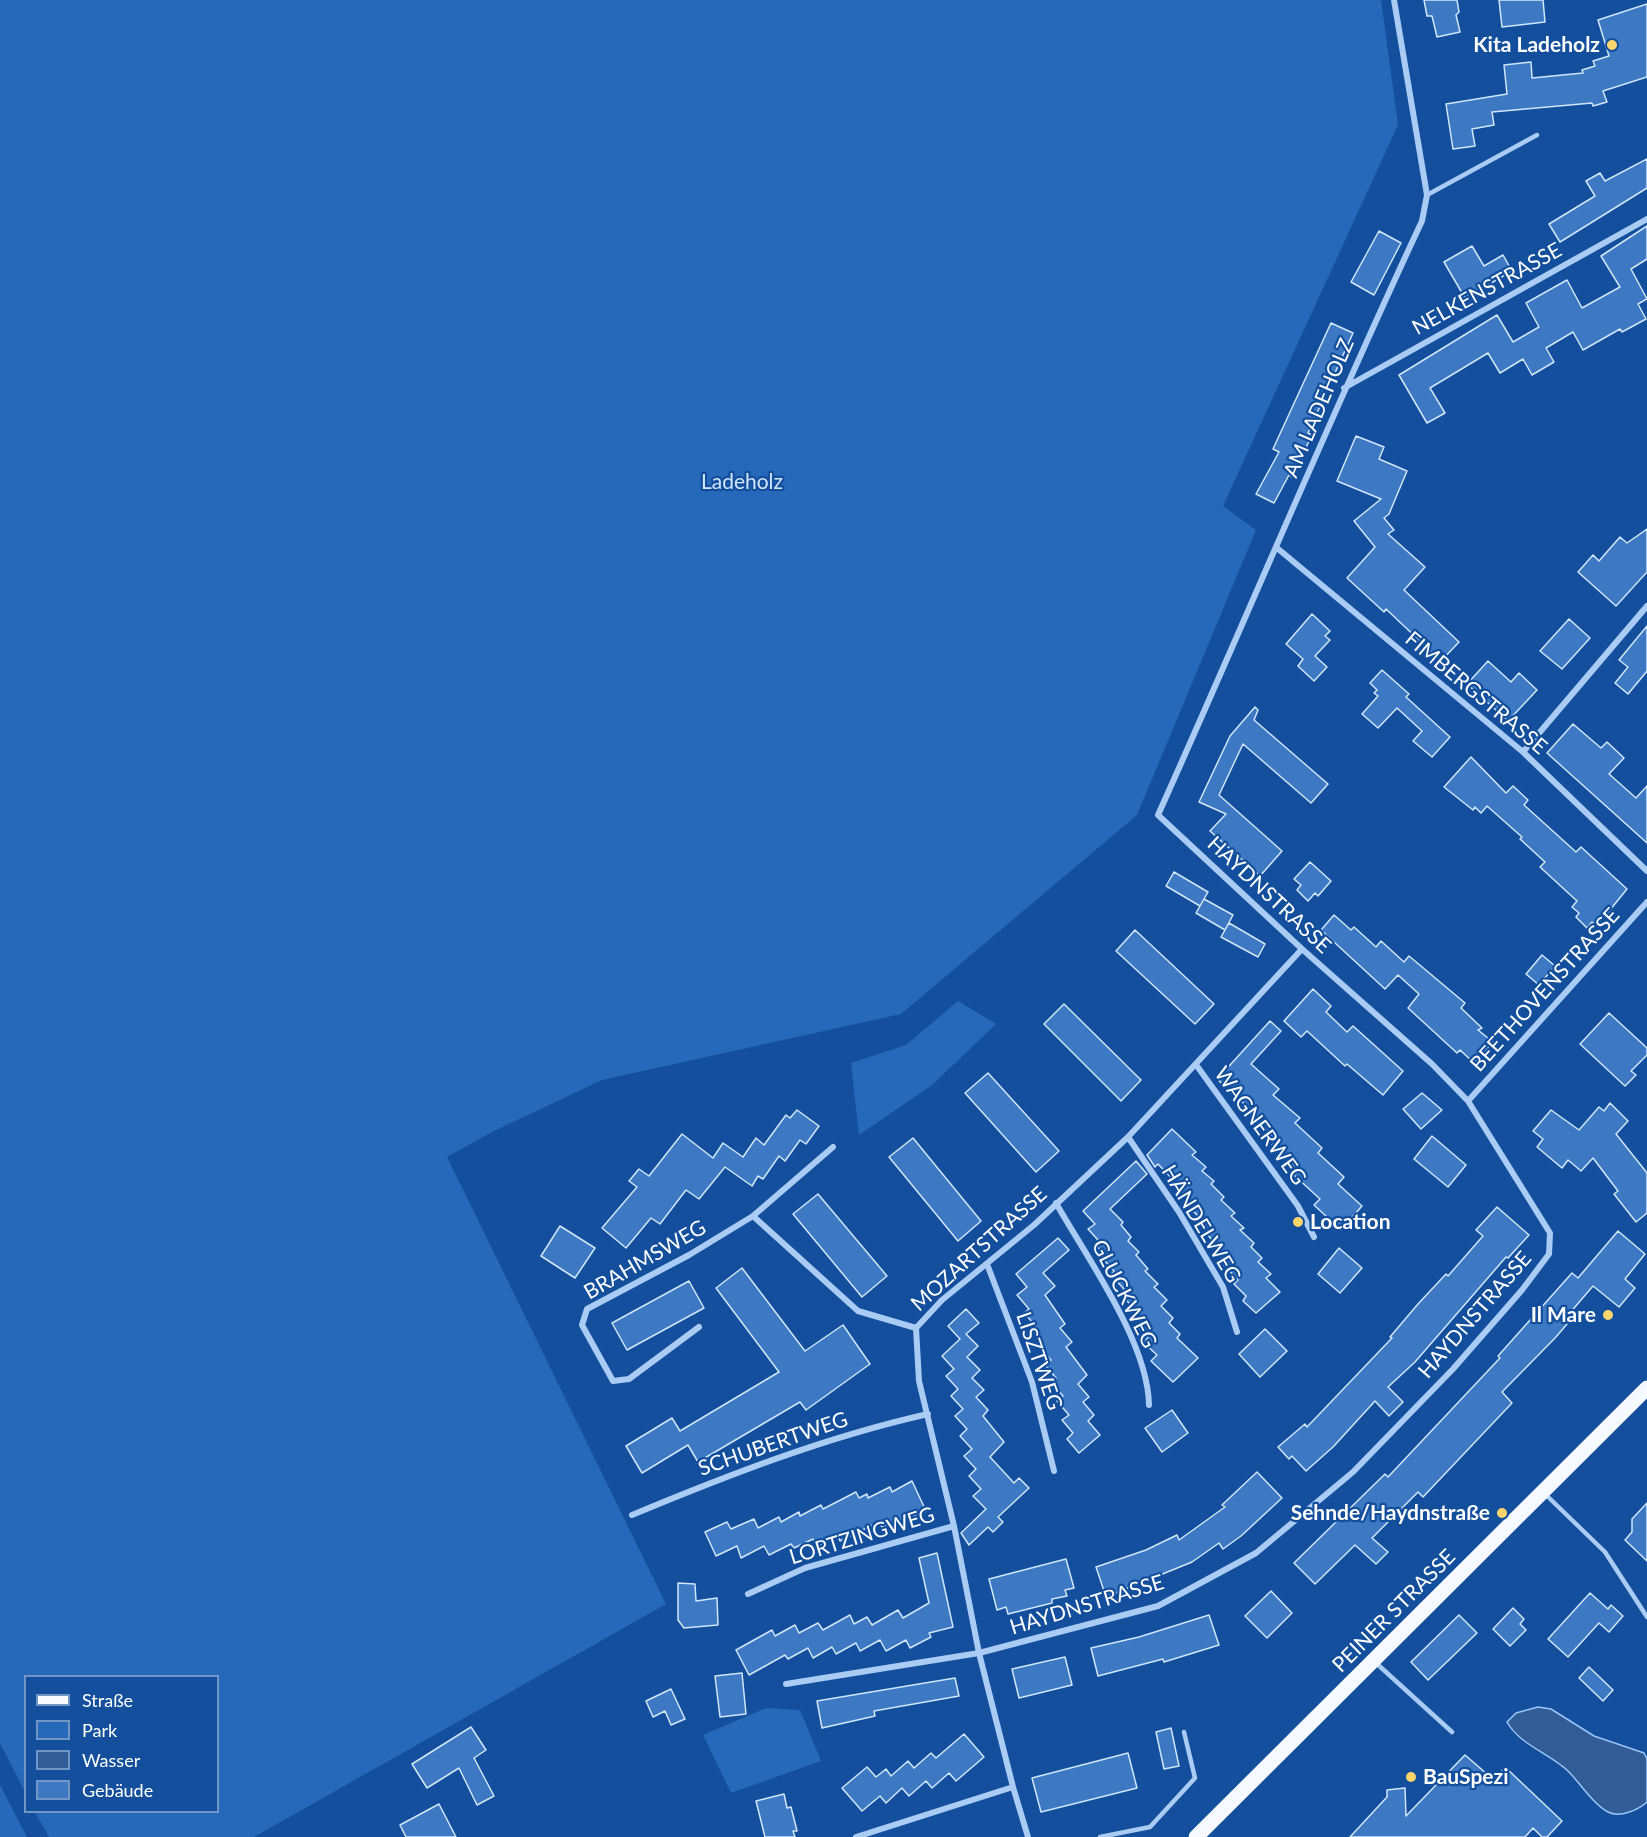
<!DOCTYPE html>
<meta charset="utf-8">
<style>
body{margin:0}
#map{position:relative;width:1647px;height:1837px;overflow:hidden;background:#134f9c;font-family:Lato,sans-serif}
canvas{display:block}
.legend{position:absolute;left:24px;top:1675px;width:195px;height:138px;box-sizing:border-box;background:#134f9c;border:2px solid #7195c4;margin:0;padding:8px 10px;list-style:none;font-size:18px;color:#fff}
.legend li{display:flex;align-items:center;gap:12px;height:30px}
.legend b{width:30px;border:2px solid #7195c4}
</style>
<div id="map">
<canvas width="1647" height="1837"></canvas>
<ul class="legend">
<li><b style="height:8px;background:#f6f9ff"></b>Straße</li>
<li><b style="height:16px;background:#2669ba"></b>Park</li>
<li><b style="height:16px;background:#315c95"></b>Wasser</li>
<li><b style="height:16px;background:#3d78c3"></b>Gebäude</li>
</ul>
</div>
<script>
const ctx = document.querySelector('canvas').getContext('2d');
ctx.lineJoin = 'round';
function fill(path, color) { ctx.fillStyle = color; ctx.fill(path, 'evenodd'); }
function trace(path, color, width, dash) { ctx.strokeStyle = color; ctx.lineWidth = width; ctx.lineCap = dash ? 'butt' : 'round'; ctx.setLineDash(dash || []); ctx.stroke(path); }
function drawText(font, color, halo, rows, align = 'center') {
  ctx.font = font + ' Lato,sans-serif'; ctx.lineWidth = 4.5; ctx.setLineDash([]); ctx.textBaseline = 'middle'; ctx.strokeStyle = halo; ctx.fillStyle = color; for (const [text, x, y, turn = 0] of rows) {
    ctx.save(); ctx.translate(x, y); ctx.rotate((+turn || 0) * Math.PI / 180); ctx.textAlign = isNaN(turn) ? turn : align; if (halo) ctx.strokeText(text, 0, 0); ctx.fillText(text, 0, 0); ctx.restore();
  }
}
fill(new Path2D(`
 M0 0H1381L1398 125 1223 506 1256 530 1137 815 901 1014 602 1080 492 1132 447 1157 666 1604 254 1837H49L35 1812H218V1676H26L25 1792 0 1743Z
 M958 1001 996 1024 932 1085 859 1135 851 1063 906 1045Z
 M766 1708 800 1710 821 1761 731 1793 703 1735Z
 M0 1785 27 1837H0Z`), '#2669ba');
const water = new Path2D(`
 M1538 1707 1551 1709 1594 1736 1644 1753 1647 1759V1802C1638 1810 1620 1818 1608 1812 1593 1804 1580 1783 1568 1771 1549 1753 1520 1745 1507 1722L1516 1713Z`);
fill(water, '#315c95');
trace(water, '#9bc5f6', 1.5);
const building = new Path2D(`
 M1424 0H1457L1459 12 1456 15 1460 32 1437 37 1432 16H1427Z
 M1499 0H1543L1545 22 1502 27Z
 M1647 4V77L1603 91 1607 102 1593 106 1592 103 1492 112 1494 125 1472 129 1475 146 1453 149 1446 104 1507 94 1504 65 1531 62 1532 78 1583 73 1582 70 1595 66 1593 61 1609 56 1598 20Z
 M1647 159V188L1560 242 1549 224 1595 196 1586 181 1600 173 1605 181Z
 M1647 226V259L1631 269 1647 299 1638 304 1646 319 1622 332 1620 329 1583 350 1573 332 1546 348 1554 362 1532 375 1523 359 1500 373 1488 353 1430 388 1445 413 1427 423 1399 375 1497 315 1513 342 1539 327 1526 303 1567 280 1582 308 1620 287 1601 256Z
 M1379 231 1401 243 1374 295 1351 282Z
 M1472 246 1484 266 1503 255 1512 271 1465 298 1444 262Z
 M1331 323 1353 333 1308 433 1312 435 1292 477 1289 475 1274 503 1256 494 1279 452 1273 449Z
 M1356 436 1384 447 1379 459 1407 471 1389 514 1384 518 1394 530 1388 534 1425 567 1404 590 1459 642 1441 661 1386 609 1384 612 1347 578 1375 547 1354 521 1381 499 1337 481Z
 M1647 529V572L1616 606 1578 572 1593 555 1599 561 1620 537 1627 543Z
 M1312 614 1330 631 1325 636 1330 640 1315 656 1327 667 1314 681 1298 666 1303 659 1286 644Z
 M1569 619 1590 638 1562 669 1540 651Z
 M1647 626V671L1628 694 1615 683 1628 667 1619 660Z
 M1488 661 1511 682 1519 673 1537 690 1508 721 1467 684Z
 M1382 670 1409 694 1406 697 1450 737 1432 757 1413 741 1422 731 1397 708 1378 728 1362 714 1378 696 1374 693 1377 690 1370 683Z
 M1255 707 1258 710 1254 720 1328 784 1311 803 1243 744 1219 795 1282 851 1260 876 1210 831 1226 814 1199 802 1230 736Z
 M1573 724 1601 748 1607 742 1624 758 1609 774 1636 798 1647 786V843L1547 753Z
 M1471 757 1506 793 1513 786 1528 800 1524 805 1576 852 1581 847 1627 889 1597 926 1592 922 1587 928 1576 917 1579 913 1572 907 1577 901 1540 867 1545 862 1520 839 1522 837 1487 806 1481 813 1475 807 1473 810 1444 787Z
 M1310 862 1331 881 1318 896 1315 893 1308 901 1297 890 1301 885 1294 879Z
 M1174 872 1208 892 1200 906 1166 886Z
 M1204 899 1233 915 1225 930 1196 913Z
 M1334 915 1351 930 1354 927 1376 947 1381 941 1404 962 1409 956 1465 1003 1461 1008 1482 1028 1478 1030 1493 1042 1474 1063 1460 1050 1457 1053 1408 1008 1419 994 1398 975 1385 989 1321 930Z
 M1229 923 1265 944 1258 957 1221 937Z
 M1135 930 1214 1004 1195 1024 1116 951Z
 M1542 955 1555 966 1539 985 1526 974Z
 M1313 989 1331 1006 1326 1012 1347 1032 1353 1026 1403 1071 1383 1095 1347 1064 1345 1066 1307 1031 1301 1037 1284 1021Z
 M1064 1004 1141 1080 1121 1101 1044 1024Z
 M1609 1013 1647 1048V1055L1631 1071 1636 1075 1625 1086 1580 1044Z
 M1270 1021 1281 1031 1251 1064 1279 1089 1273 1095 1300 1118 1295 1123 1322 1148 1318 1153 1344 1177 1338 1184 1362 1206 1341 1230 1314 1205 1320 1199 1294 1175 1299 1170 1272 1145 1277 1140 1251 1117 1254 1113 1219 1081 1223 1077 1221 1075Z
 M988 1073 1059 1151 1036 1172 965 1093Z
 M1422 1093 1442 1110 1421 1129 1403 1109Z
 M1610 1103 1628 1121 1616 1134 1647 1173V1213L1636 1222 1614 1194 1618 1191 1593 1158 1581 1171 1568 1160 1562 1168 1537 1147 1543 1139 1533 1131 1551 1110 1579 1130 1599 1107 1604 1111Z
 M797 1110 819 1126 806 1144 800 1140 785 1161 779 1156 763 1179 758 1176 752 1186 725 1167 699 1199 686 1190 660 1224 651 1218 626 1248 602 1228 637 1187 629 1181 639 1169 649 1176 682 1134 713 1158 723 1143 743 1157 756 1138 764 1145 786 1115 790 1118Z
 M1172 1129 1196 1152 1192 1155 1206 1167 1202 1171 1214 1181 1211 1184 1224 1197 1221 1200 1235 1213 1231 1216 1244 1228 1240 1230 1254 1243 1251 1247 1262 1258 1258 1262 1271 1274 1266 1278 1280 1292 1256 1313 1243 1301 1246 1296 1234 1284 1238 1280 1224 1265 1227 1262 1215 1251 1218 1248 1198 1222 1200 1218 1187 1205 1190 1201 1179 1190 1181 1188 1158 1164 1155 1167 1147 1155Z
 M1432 1136 1466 1165 1448 1187 1414 1159Z
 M913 1138 981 1221 958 1241 889 1157Z
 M1136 1161 1147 1174 1110 1209 1123 1222 1121 1225 1131 1237 1128 1241 1139 1252 1136 1255 1148 1269 1145 1271 1158 1284 1154 1287 1167 1300 1161 1306 1173 1318 1169 1323 1180 1334 1177 1338 1198 1358 1173 1382 1151 1361 1157 1355 1144 1343 1148 1337 1138 1327 1142 1322 1129 1309 1132 1306 1120 1294 1124 1289 1111 1275 1114 1271 1104 1260 1107 1257 1095 1244 1098 1240 1088 1229 1095 1224 1083 1211Z
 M818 1194 887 1276 862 1297 793 1214Z
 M1497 1207 1529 1235 1508 1258 1506 1257 1415 1362 1388 1387 1403 1402 1389 1416 1375 1401 1333 1447 1306 1471 1292 1456 1289 1459 1278 1447 1305 1424 1307 1427 1392 1338 1390 1337 1418 1304 1446 1274 1448 1276 1483 1236 1476 1230Z
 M560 1226 595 1248 575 1278 541 1256Z
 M1618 1231 1645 1254 1625 1279 1635 1288 1619 1307 1593 1286 1563 1321 1567 1324 1556 1337 1502 1392 1512 1403 1423 1497 1418 1492 1372 1538 1388 1552 1376 1564 1355 1545 1315 1584 1294 1563 1385 1474 1388 1477 1500 1358 1498 1356 1572 1273 1578 1278Z
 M1058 1238 1069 1250 1043 1273 1055 1286 1045 1295 1065 1324 1060 1328 1072 1342 1066 1347 1087 1375 1078 1384 1089 1397 1083 1402 1094 1415 1088 1421 1100 1435 1079 1453 1067 1439 1073 1433 1062 1420 1069 1415 1057 1401 1063 1396 1051 1382 1056 1378 1045 1365 1051 1360 1039 1347 1043 1343 1032 1330 1036 1326 1024 1313 1029 1309 1017 1295 1027 1287 1016 1274Z
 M1339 1248 1362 1268 1340 1293 1318 1274Z
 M742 1268 805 1351 843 1325 870 1364 806 1410 800 1402 698 1462 688 1445 642 1473 626 1446 672 1418 680 1431 779 1372 716 1288Z
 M689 1281 704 1308 627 1350 612 1323Z
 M966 1309 979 1323 966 1334 978 1346 967 1357 980 1370 972 1378 984 1390 976 1397 988 1410 983 1416 1004 1442 990 1457 1014 1483 1019 1478 1029 1488 998 1517 1003 1522 993 1532 988 1527 969 1545 961 1533 986 1509 973 1496 981 1489 969 1476 976 1469 964 1456 972 1449 960 1436 967 1429 955 1416 963 1409 951 1396 958 1389 946 1376 954 1369 942 1356 960 1339 948 1326Z
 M1265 1329 1287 1351 1260 1377 1239 1354Z
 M1172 1410 1188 1433 1162 1452 1145 1428Z
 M1257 1472 1282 1498 1241 1536 1223 1549 1219 1543 1192 1562 1106 1597 1096 1567 1146 1550 1177 1535 1179 1540 1225 1507 1222 1505Z
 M912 1481 926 1511 882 1527 879 1522 840 1541 838 1536 817 1546 813 1539 794 1548 791 1544 769 1555 764 1546 741 1558 737 1546 716 1556 705 1532 727 1522 731 1529 754 1519 758 1528 779 1517 781 1522 799 1512 800 1516 821 1505 823 1509 856 1492 859 1498 867 1494 868 1498 890 1487 892 1492Z
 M1647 1503V1561L1625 1540 1632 1532V1519Z
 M937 1553 953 1627 929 1633 931 1637 910 1648 906 1640 886 1651 880 1640 860 1651 856 1643 836 1654 832 1647 813 1658 808 1648 788 1659 785 1655 749 1675 736 1650 772 1630 775 1636 795 1625 799 1633 818 1623 823 1630 850 1615 854 1624 867 1617 872 1625 898 1610 903 1618 929 1603 919 1558Z
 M1066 1559 1074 1588 1065 1590 1067 1596 1052 1599V1603L1008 1614 1006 1607 997 1610 989 1579Z
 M678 1583 695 1584 696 1601 717 1598 718 1625 684 1628 678 1620Z
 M1271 1591 1292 1613 1267 1638 1245 1616Z
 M1590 1593 1608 1609 1611 1605 1623 1616 1609 1632 1599 1623 1568 1657 1548 1639Z
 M1513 1608 1524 1619 1520 1624 1526 1630 1510 1646 1493 1629Z
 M1209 1615 1219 1645 1164 1662 1163 1659 1098 1676 1091 1648 1139 1637Z
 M1459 1615 1477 1633 1428 1680 1411 1662Z
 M1065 1657 1072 1685 1019 1698 1012 1669Z
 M1589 1667 1613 1690 1603 1701 1579 1678Z
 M742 1673 746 1714 720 1717 715 1676Z
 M955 1678 959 1696 874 1711 875 1716 822 1728 817 1701Z
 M671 1689 685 1719 671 1725 665 1711 653 1717 646 1701Z
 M471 1727 486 1750 474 1758 494 1796 477 1805 459 1768 427 1788 412 1764Z
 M1171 1728 1179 1766 1164 1769 1156 1732Z
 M964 1734 984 1757 956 1781 949 1773 932 1788 926 1781 909 1796 902 1788 886 1803 880 1796 862 1811 842 1788 867 1767 876 1777 886 1769 891 1776 908 1761 914 1768 931 1753 936 1758Z
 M1128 1753 1137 1788 1041 1812 1032 1778Z
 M1465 1755 1494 1780 1505 1767 1562 1821 1547 1837H1542L1533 1828 1525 1837H1350L1387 1797V1790L1405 1788 1406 1816Z
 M784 1794 787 1808 791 1807 797 1831H793L795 1837H765L756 1801Z
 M439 1804 456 1837H406L400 1825Z`);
fill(building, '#3d78c3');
trace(building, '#d1e5fd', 1.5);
trace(new Path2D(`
 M1427 195 1537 135
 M1544 1493 1605 1552 1647 1617
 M1376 1663 1452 1732
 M1100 1837 1150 1827 1195 1778 1184 1732`), '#a9cbf4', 4.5);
trace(new Path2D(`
 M1344 388 1647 219
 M1277 548 1523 752 1647 871
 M1523 752 1647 606
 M1197 1066 1298 1206 1314 1237
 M1468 1101 1647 902
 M1128 1137 1179 1212 1223 1287 1237 1332
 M1056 1203C1087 1258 1148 1342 1149 1405
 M753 1216 858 1311 916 1328
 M987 1264 1032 1382 1054 1471
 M699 1327 629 1379 613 1381 582 1325 587 1309 689 1255 753 1216 833 1147
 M632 1515C728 1475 826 1437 928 1414
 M748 1594 805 1568 954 1526
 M786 1684 979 1653 1158 1606 1256 1553 1353 1472 1453 1369 1522 1290 1549 1254 1550 1233 1468 1101 1432 1064 1302 949 1158 815C1247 617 1330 417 1422 221L1427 195 1394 0
 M856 1837 1013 1787
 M1028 1837 1013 1787 979 1653 954 1526 919 1381 916 1328 942 1300 1034 1225 1128 1137 1302 949`), '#a9cbf4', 6);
trace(new Path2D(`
 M1196 1837 1647 1388`), '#f6f9ff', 15);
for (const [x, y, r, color] of [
 [1612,45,6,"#ffd56c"],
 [1298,1222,6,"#ffd56c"],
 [1608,1315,6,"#ffd56c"],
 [1502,1513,6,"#ffd56c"],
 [1411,1777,6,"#ffd56c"]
]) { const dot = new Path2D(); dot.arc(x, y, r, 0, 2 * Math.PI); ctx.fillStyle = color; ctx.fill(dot); trace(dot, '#134f9c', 2); }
drawText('bold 21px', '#fff', '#134f9c', [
 ["Kita Ladeholz",1600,45],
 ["Location",1310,1222,"left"],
 ["Il Mare",1596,1315],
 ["Sehnde/Haydnstraße",1490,1513],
 ["BauSpezi",1423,1777,"left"]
], 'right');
drawText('21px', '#fff', '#134f9c', [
 ["NELKENSTRASSE",1487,289,-29],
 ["AM LADEHOLZ",1319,408,-67],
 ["FIMBERGSTRASSE",1476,693,40],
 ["HAYDNSTRASSE",1269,895,43],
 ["BEETHOVENSTRASSE",1545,990,-48],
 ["WAGNERWEG",1260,1126,54],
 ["HÄNDELWEG",1201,1224,59],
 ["MOZARTSTRASSE",979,1249,-42],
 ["BRAHMSWEG",645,1260,-30],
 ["GLUCKWEG",1124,1294,63],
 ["HAYDNSTRASSE",1475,1315,-49],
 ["LISZTWEG",1039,1361,71],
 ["SCHUBERTWEG",773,1444,-19],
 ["LORTZINGWEG",862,1536,-17],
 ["HAYDNSTRASSE",1087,1605,-17],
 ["PEINER STRASSE",1394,1611,-45]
]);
drawText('21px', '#d1e5fd', '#134f9c', [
 ["Ladeholz",742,482]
]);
</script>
